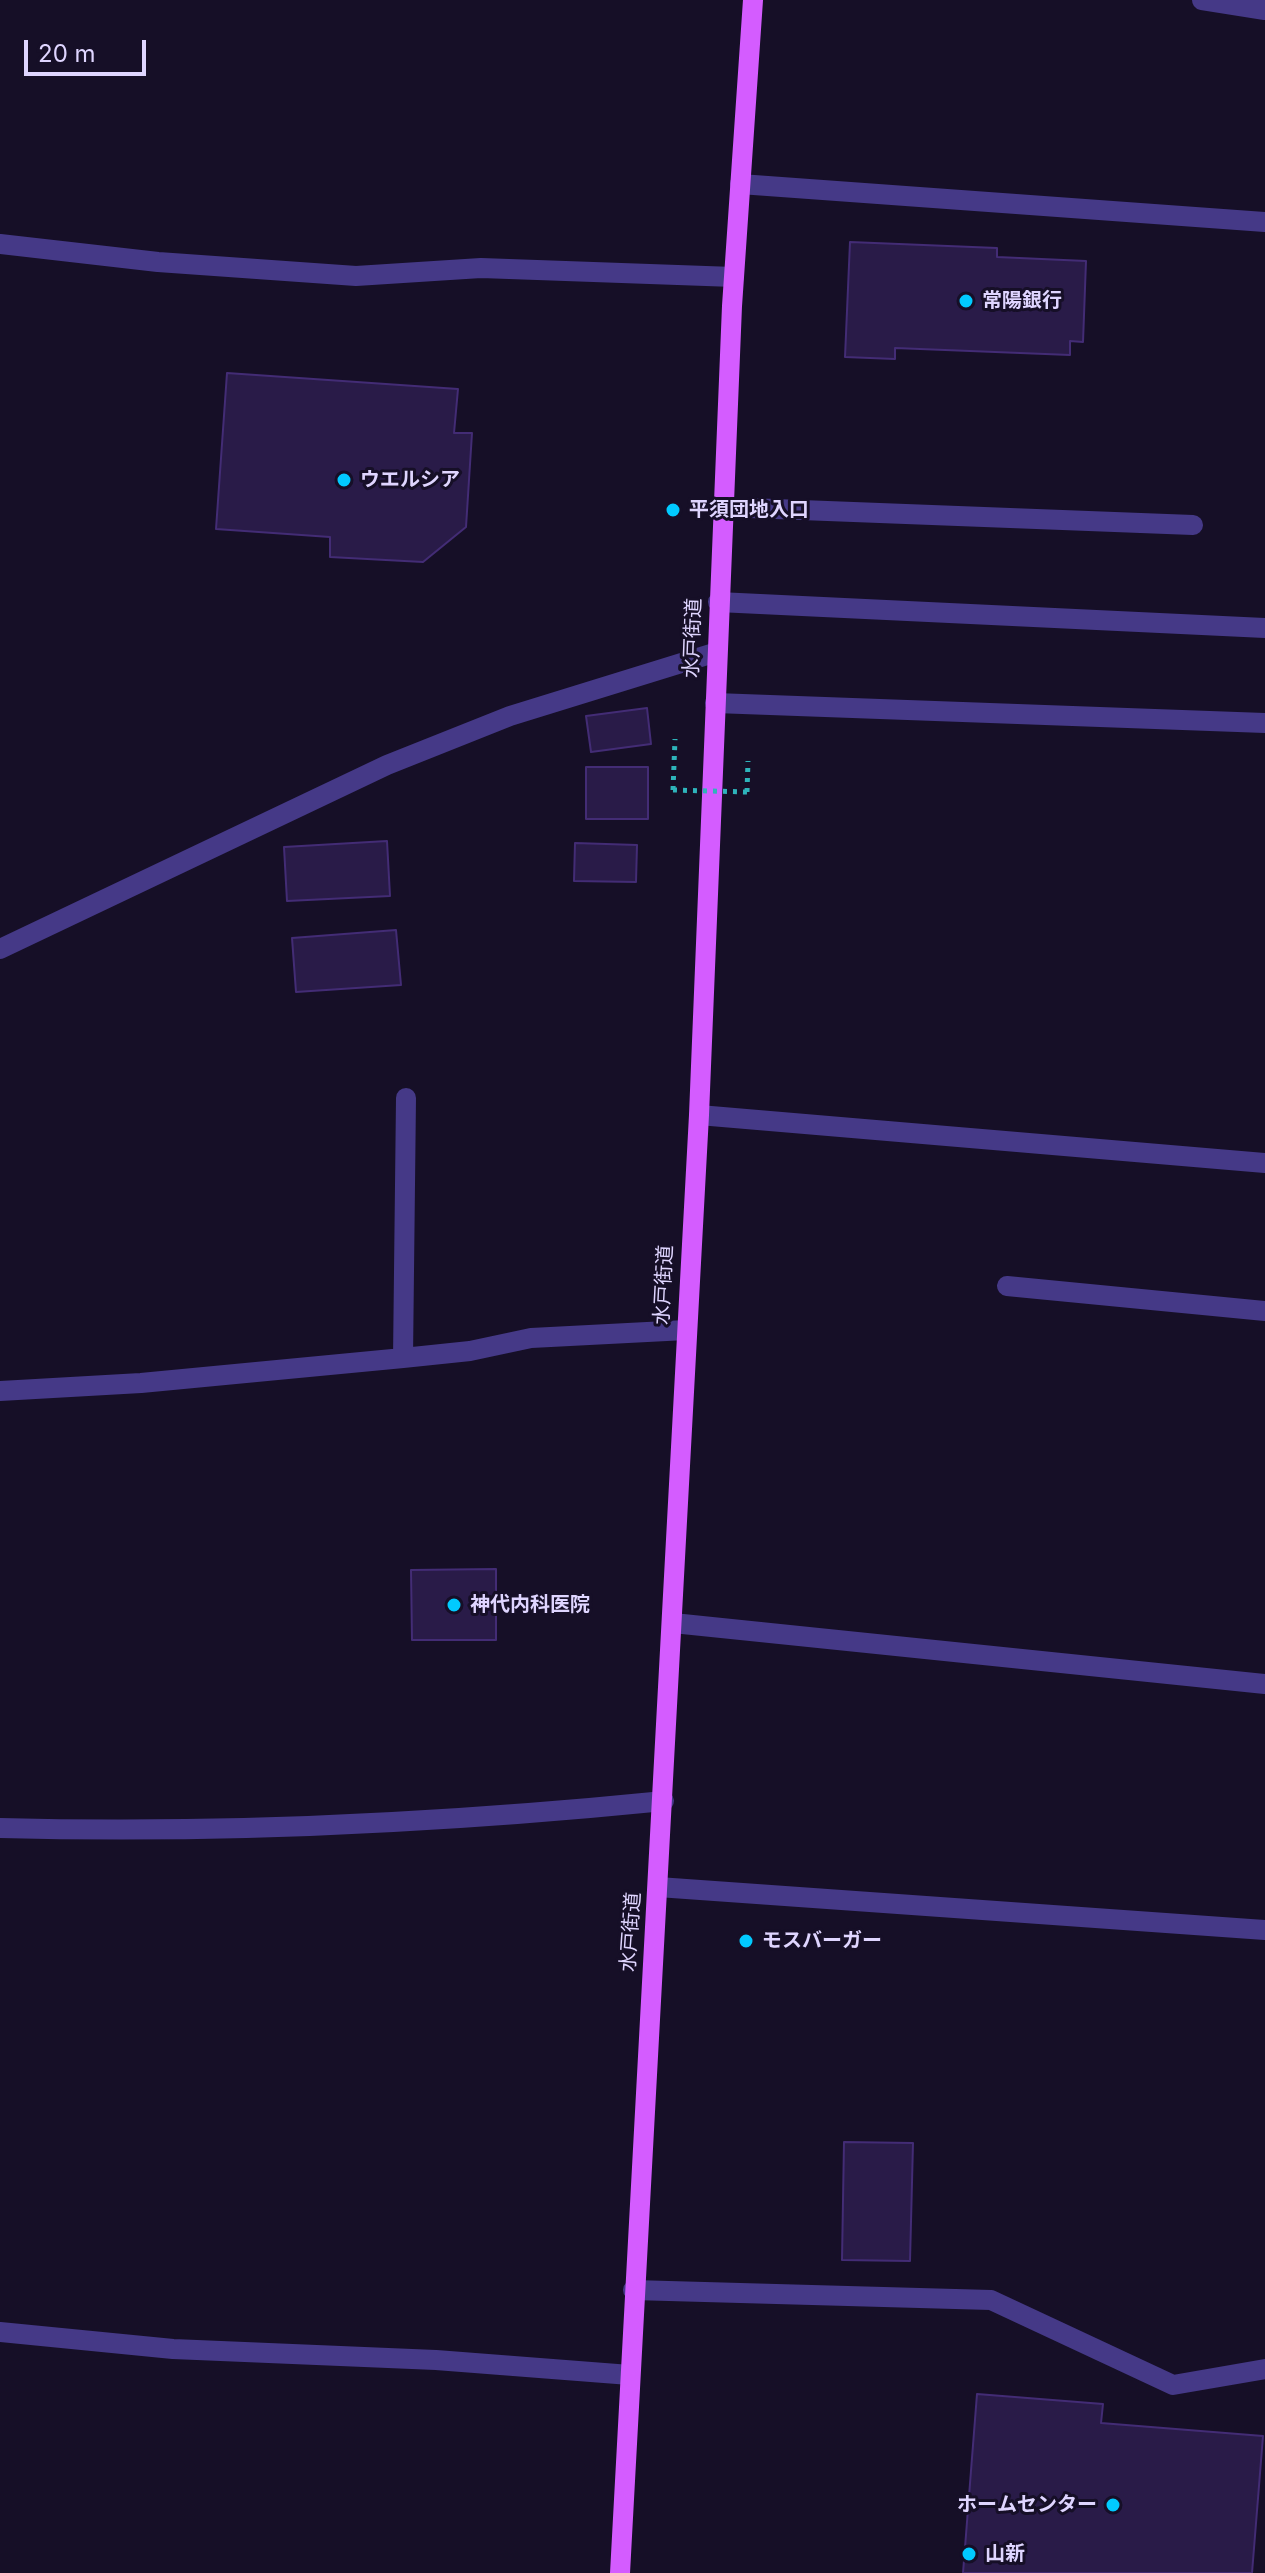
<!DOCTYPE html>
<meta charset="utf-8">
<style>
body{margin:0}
#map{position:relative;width:1265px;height:2573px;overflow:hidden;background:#160f27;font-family:Inter,sans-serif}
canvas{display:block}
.scale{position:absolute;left:24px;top:40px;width:122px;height:36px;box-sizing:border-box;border:4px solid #dfd5ff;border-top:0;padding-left:10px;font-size:24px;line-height:28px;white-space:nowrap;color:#dfd5ff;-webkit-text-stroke:6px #160f27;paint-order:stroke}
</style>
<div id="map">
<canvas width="1265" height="2573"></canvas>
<div class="scale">20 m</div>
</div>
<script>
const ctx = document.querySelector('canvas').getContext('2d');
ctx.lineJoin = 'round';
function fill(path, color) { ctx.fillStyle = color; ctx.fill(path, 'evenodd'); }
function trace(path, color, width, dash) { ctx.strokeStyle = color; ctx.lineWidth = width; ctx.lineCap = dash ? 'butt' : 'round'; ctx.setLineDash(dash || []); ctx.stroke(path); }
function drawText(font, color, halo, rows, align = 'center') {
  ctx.font = font + ' Inter,"Noto Sans JP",sans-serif'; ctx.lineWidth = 6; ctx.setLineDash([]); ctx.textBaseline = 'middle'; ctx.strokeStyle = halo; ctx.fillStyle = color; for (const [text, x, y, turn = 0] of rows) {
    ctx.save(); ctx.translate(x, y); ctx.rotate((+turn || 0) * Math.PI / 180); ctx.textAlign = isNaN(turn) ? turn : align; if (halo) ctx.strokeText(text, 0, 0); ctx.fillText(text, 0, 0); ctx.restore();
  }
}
const building = new Path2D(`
 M850 242 997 248V257L1086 261 1083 342 1070 341V355L895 348V359L845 357Z
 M227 373 458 389 454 433H472L466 527 423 562 330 557V537L216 529Z
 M647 708 651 744 591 752 586 716Z
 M586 767H648V819H586Z
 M387 841 390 896 287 901 284 847Z
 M575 843 637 845 636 882 574 881Z
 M396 930 401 985 296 992 292 938Z
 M496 1569V1640H412L411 1570Z
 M844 2142 913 2143 910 2261 842 2260Z
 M977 2394 1103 2404 1101 2423 1263 2436 1252 2573H963Z`);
fill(building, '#291b48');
trace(building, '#432c75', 2);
trace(new Path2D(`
 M673 790 675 739
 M747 792 748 761`), '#2eb4bb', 5, [4, 6]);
trace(new Path2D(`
 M1202 0 1265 10
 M740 184 1265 222
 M0 244 158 262 356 276 481 268 734 277
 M723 507 1193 525
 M718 602 1265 628
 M715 703 1265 723
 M0 949 387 765 510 716 717 652
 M699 1115 1265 1163
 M1007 1286 1265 1311
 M403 1358 406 1098
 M0 1391 141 1383 403 1358 470 1351 531 1338 686 1330
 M673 1623 1265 1684
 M0 1828C221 1834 444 1823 664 1801
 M658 1887 1265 1930
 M633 2290 991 2300 1173 2385 1265 2369
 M0 2332 173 2349 436 2360 630 2375`), '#453987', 20);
trace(new Path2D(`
 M620 2573 699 1115 732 306 753 0`), '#d45cff', 20);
trace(new Path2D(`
 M673 790 747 792`), '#2eb4bb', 5, [4, 6]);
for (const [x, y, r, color] of [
 [966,301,8,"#01caff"],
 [344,480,8,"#01caff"],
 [673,510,8,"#01caff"],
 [454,1605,8,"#01caff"],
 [746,1941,8,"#01caff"],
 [1113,2505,8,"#01caff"],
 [969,2554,8,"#01caff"]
]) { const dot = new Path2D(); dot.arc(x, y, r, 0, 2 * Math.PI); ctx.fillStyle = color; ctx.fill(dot); trace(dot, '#160f27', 3); }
drawText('bold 20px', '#dfd5ff', '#160f27', [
 ["常陽銀行",982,301],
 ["ウエルシア",360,480],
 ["平須団地入口",689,510],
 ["神代内科医院",470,1605],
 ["モスバーガー",762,1941],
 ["ホームセンター",1097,2505,"right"],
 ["山新",985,2554]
], 'left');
drawText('20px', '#dfd5ff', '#160f27', [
 ["水戸街道",693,638,-88],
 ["水戸街道",664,1285,-87],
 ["水戸街道",631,1932,-86]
]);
</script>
